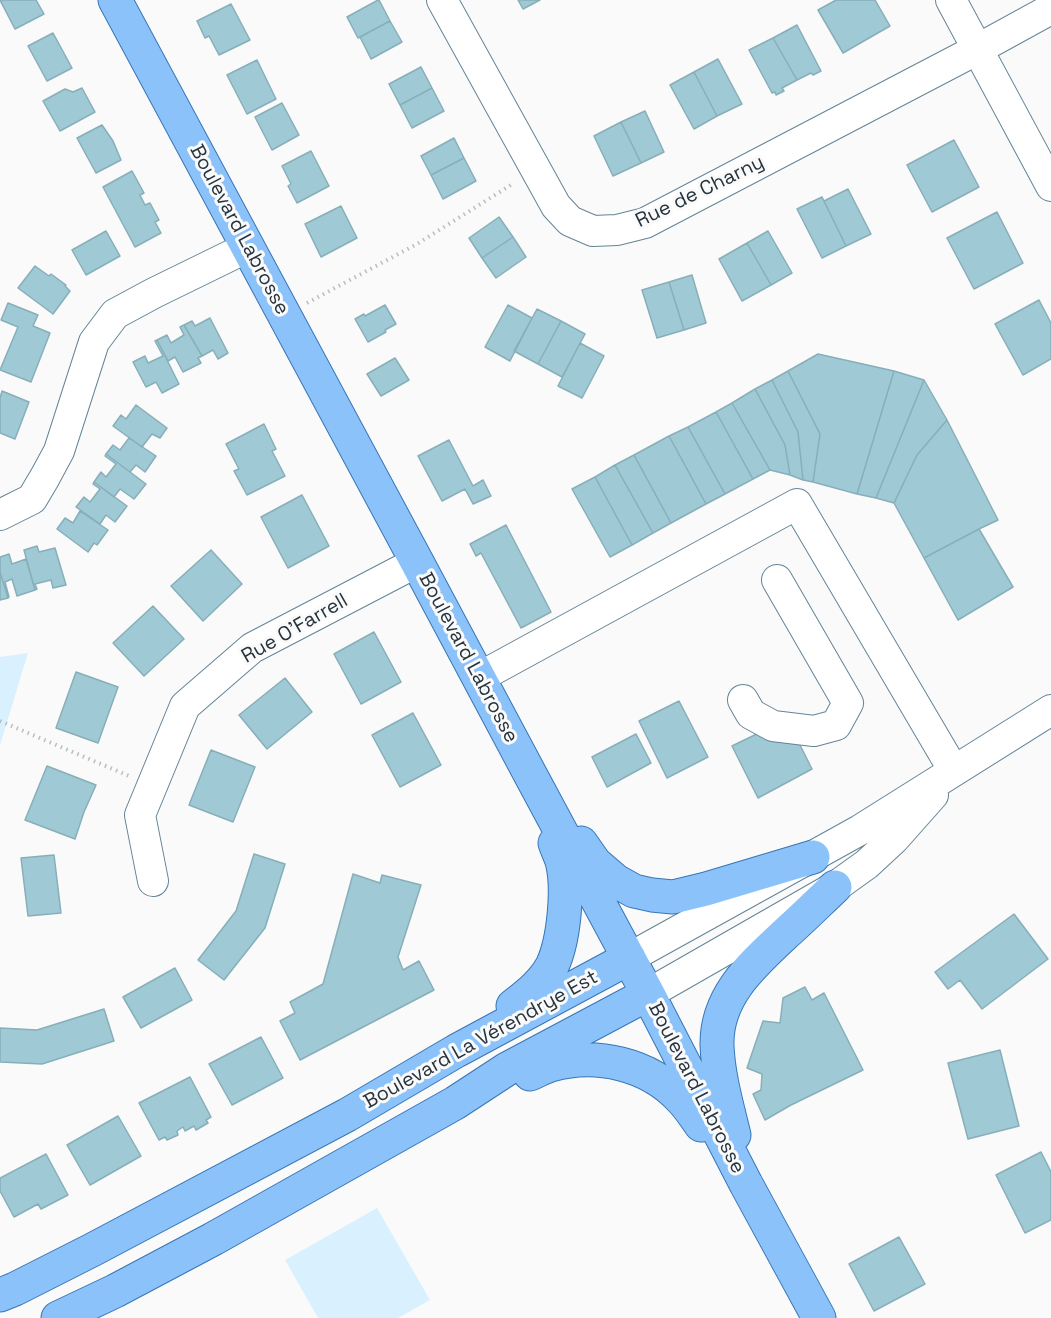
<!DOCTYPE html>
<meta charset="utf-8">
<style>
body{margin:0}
canvas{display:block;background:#fafafa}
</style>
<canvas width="1051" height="1318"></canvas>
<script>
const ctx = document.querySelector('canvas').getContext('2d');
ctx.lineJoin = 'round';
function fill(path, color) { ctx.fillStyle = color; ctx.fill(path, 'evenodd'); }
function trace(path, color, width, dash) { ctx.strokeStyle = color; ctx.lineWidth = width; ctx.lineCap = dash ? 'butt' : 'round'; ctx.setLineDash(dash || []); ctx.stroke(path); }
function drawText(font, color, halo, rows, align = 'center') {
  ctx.font = font + ' "Space Grotesk",sans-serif'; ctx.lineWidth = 6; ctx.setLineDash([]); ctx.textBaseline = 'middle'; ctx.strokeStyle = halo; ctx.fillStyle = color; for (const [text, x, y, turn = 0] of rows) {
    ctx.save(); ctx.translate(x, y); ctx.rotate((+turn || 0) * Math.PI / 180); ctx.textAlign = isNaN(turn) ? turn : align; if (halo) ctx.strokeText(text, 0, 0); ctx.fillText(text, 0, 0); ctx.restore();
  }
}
fill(new Path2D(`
 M28 653 0 745V657Z
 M377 1208 430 1300 398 1318H318L285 1260Z`), '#d9f0fe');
const building = new Path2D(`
 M0 0H36L44 14 15 29Z
 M378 0H379L390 21 358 38 347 17Z
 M518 0H540L523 9Z
 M836 0H875L890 26 843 53 818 10Z
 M231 4 250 40 219 55 209 36 205 38 197 21Z
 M390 21 402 42 371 59 360 37Z
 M797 25 821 71 813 75 811 73 797 80 773 38Z
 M53 33 72 68 47 81 28 46Z
 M773 38 797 80 782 88 784 91 776 95 775 92 772 93 749 50Z
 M718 59 742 104 717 116 694 72Z
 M257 60 276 99 247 114 227 75Z
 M421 67 432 88 400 105 389 84Z
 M694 72 717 116 694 129 670 85Z
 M82 88 95 112 60 131 43 101 65 89 73 92Z
 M432 88 444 111 412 128 400 105Z
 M282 103 299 135 272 150 255 117Z
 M645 111 664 152 641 163 621 122Z
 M621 122 641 163 613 176 594 136Z
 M102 125 113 141 121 160 96 173 77 138Z
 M454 138 464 158 431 175 421 156Z
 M954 140 979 187 932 212 907 165Z
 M311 151 329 186 297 203 288 186 291 184 282 166Z
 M464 158 476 181 443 199 431 175Z
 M132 171 144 193 140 195 145 205 150 203 159 220 155 222 161 233 135 247 103 187Z
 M848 189 871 234 846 246 824 201Z
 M822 197 846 246 822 258 797 209Z
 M341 206 357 238 321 257 305 224Z
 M997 212 1023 263 974 289 947 238Z
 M499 217 513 237 482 258 469 238Z
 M106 231 120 256 86 275 72 250Z
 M768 231 792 273 771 285 747 243Z
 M513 237 526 257 496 278 482 258Z
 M747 243 771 285 742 301 719 259Z
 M35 266 49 276 51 274 66 285 65 286 70 291 53 314 18 288Z
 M692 275 706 323 684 330 669 282Z
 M669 282 684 330 657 338 642 290Z
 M1039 300 1051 323V359L1023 375 995 324Z
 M8 303 38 315 33 326 50 333 31 382 0 370 18 327 1 320Z
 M385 305 396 324 385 330 386 332 368 342 355 319 364 314 365 316Z
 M508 305 532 318 510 361 485 347Z
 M537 309 561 321 538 364 514 351Z
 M210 318 228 353 218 359 213 350 202 356 184 325 192 321 195 326Z
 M561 321 585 334 562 377 538 364Z
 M184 325 202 356 198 358 201 363 183 372 175 357 168 361 157 340 167 335 171 343 184 335 180 327Z
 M157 340 179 384 162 393 156 382 146 387 133 362 145 356 148 363 163 356 155 341Z
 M580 343 604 356 582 398 558 386Z
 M818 354 894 371 857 494 813 482 820 434 788 371Z
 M395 358 409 380 381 396 367 374Z
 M788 371 820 434 813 482 803 480 798 432 772 380Z
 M894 371 924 380 876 498 857 494Z
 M772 380 798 432 803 480 790 475 785 445 755 389Z
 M924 380 947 420 917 455 894 503 876 498Z
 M755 389 785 445 790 475 770 470 732 403Z
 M2 391 29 402 15 439 0 433V398Z
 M732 403 770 470 753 479 716 412Z
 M136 405 167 428 160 438 152 434 142 447 113 426 121 415 126 419Z
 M716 412 753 479 725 494 688 427Z
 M947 420 998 520 979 529 924 558 894 503 917 455Z
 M264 424 276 449 272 451 285 476 247 495 234 471 239 469 226 444Z
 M688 427 725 494 706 504 669 436Z
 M669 436 706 504 671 523 634 455Z
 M129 438 156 456 145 472 136 465 130 472 106 454 113 445 120 450Z
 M449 440 473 486 483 480 491 496 473 504 465 489 442 501 418 456Z
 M106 454 146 484 134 499 120 489 114 497 94 482 101 472 106 477 116 464 105 456Z
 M634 455 671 523 653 533 615 465Z
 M615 465 653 533 632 545 595 477Z
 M595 477 632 545 610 557 572 489Z
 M94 482 127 506 115 522 106 515 100 524 76 507 84 497 90 502 100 489 93 484Z
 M302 495 329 546 288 568 261 517Z
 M80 511 108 530 97 545 94 543 88 552 57 529 65 518 73 523Z
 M506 525 551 612 521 628 481 553 476 556 470 544Z
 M979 529 1013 587 958 620 924 558Z
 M37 546 39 552 55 548 66 585 53 588 51 580 35 584 37 589 35 590 24 550Z
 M211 550 242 584 203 621 171 586Z
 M9 554 12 564 26 559 35 590 17 596 12 579 5 582 9 597 8 598 0 572V557Z
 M0 572 8 598 0 600Z
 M153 606 184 639 144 676 113 643Z
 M374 632 401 682 361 704 334 654Z
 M76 672 118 687 98 743 56 728Z
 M285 678 312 712 267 749 239 715Z
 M679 701 708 757 667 778 639 721Z
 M413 713 441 765 400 787 372 735Z
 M767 729 796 737 812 769 758 798 732 746Z
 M636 734 651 763 607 787 592 757Z
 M211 750 255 767 233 822 189 805Z
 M47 766 96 785 84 812 75 839 25 820Z
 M254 854 285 864 265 928 224 980 198 960 236 911Z
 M54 855 61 913 28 916 21 858Z
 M353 874 380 883 382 875 421 885 398 957 403 970 419 961 434 990 300 1060 280 1021 295 1013 290 1002 323 984Z
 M1014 914 1048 959 982 1009 960 980 948 989 935 972Z
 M175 968 192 1000 141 1028 123 997Z
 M805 987 812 1000 824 993 863 1070 791 1105 765 1120 753 1094 761 1090 762 1074 747 1068 763 1021 780 1023 783 998Z
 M104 1009 114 1041 42 1064 0 1062V1028L37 1030Z
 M261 1037 283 1078 232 1105 209 1064Z
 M1000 1050 1019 1126 968 1139 948 1063Z
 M190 1077 211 1117 206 1120 208 1123 196 1130 194 1126 185 1131 183 1127 177 1131 178 1135 167 1140 165 1137 159 1140 139 1103Z
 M118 1116 141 1156 90 1185 67 1145Z
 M1041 1152 1051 1172V1220L1025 1233 996 1175Z
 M46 1154 68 1195 41 1209 38 1204 14 1217 0 1191V1178Z
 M899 1237 925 1284 874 1311 849 1264Z`);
fill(building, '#9fc9d4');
trace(building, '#87afba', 1.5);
const minor = new Path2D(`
 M442 0 556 206 570 221 593 231 617 230 645 223 978 49 1051 9
 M951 0 1051 186
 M0 515 32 499 45 477 59 451 94 342 115 314 154 293 248 247
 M478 678 797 504 954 771
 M743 700 751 714 773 726 814 731 836 725 848 703 777 580
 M153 881 140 815 185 706 252 648 417 562
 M629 958 860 830 1051 710
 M648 994 835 887 867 864 894 839 933 795`);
const major = new Path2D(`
 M115 0 417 562 530 774 648 994 746 1184 819 1318
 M581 843 595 863 616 881 634 891 652 895 673 897 706 889 813 857
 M513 1006C527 995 543 983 552 966 564 941 569 888 562 861 560 855 557 849 555 843
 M530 1074C537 1071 544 1067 551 1065 596 1052 649 1064 681 1099 689 1107 695 1117 701 1125
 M734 1135C727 1106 718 1075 717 1045 716 996 752 965 785 934 802 919 818 903 835 887
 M0 1295 15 1289 92 1250 347 1115 456 1051 629 958
 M58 1318 115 1291 213 1239 455 1103 507 1069 648 994`);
trace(minor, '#648497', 32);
trace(major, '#3776b6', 35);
trace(new Path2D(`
 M307 303 417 244 514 183
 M0 721 129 776`), '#babec1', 4, [1.5, 4.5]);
trace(minor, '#fff', 30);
trace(major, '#8cc2fa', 33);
drawText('20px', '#27343d', '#fafafa', [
 ["Rue de Charny",700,192,-26],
 ["Boulevard Labrosse",239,230,62],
 ["Rue O'Farrell",295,629,-30],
 ["Boulevard Labrosse",468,658,62],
 ["Boulevard La Vérendrye Est",481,1040,-29],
 ["Boulevard Labrosse",696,1088,63]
]);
</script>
